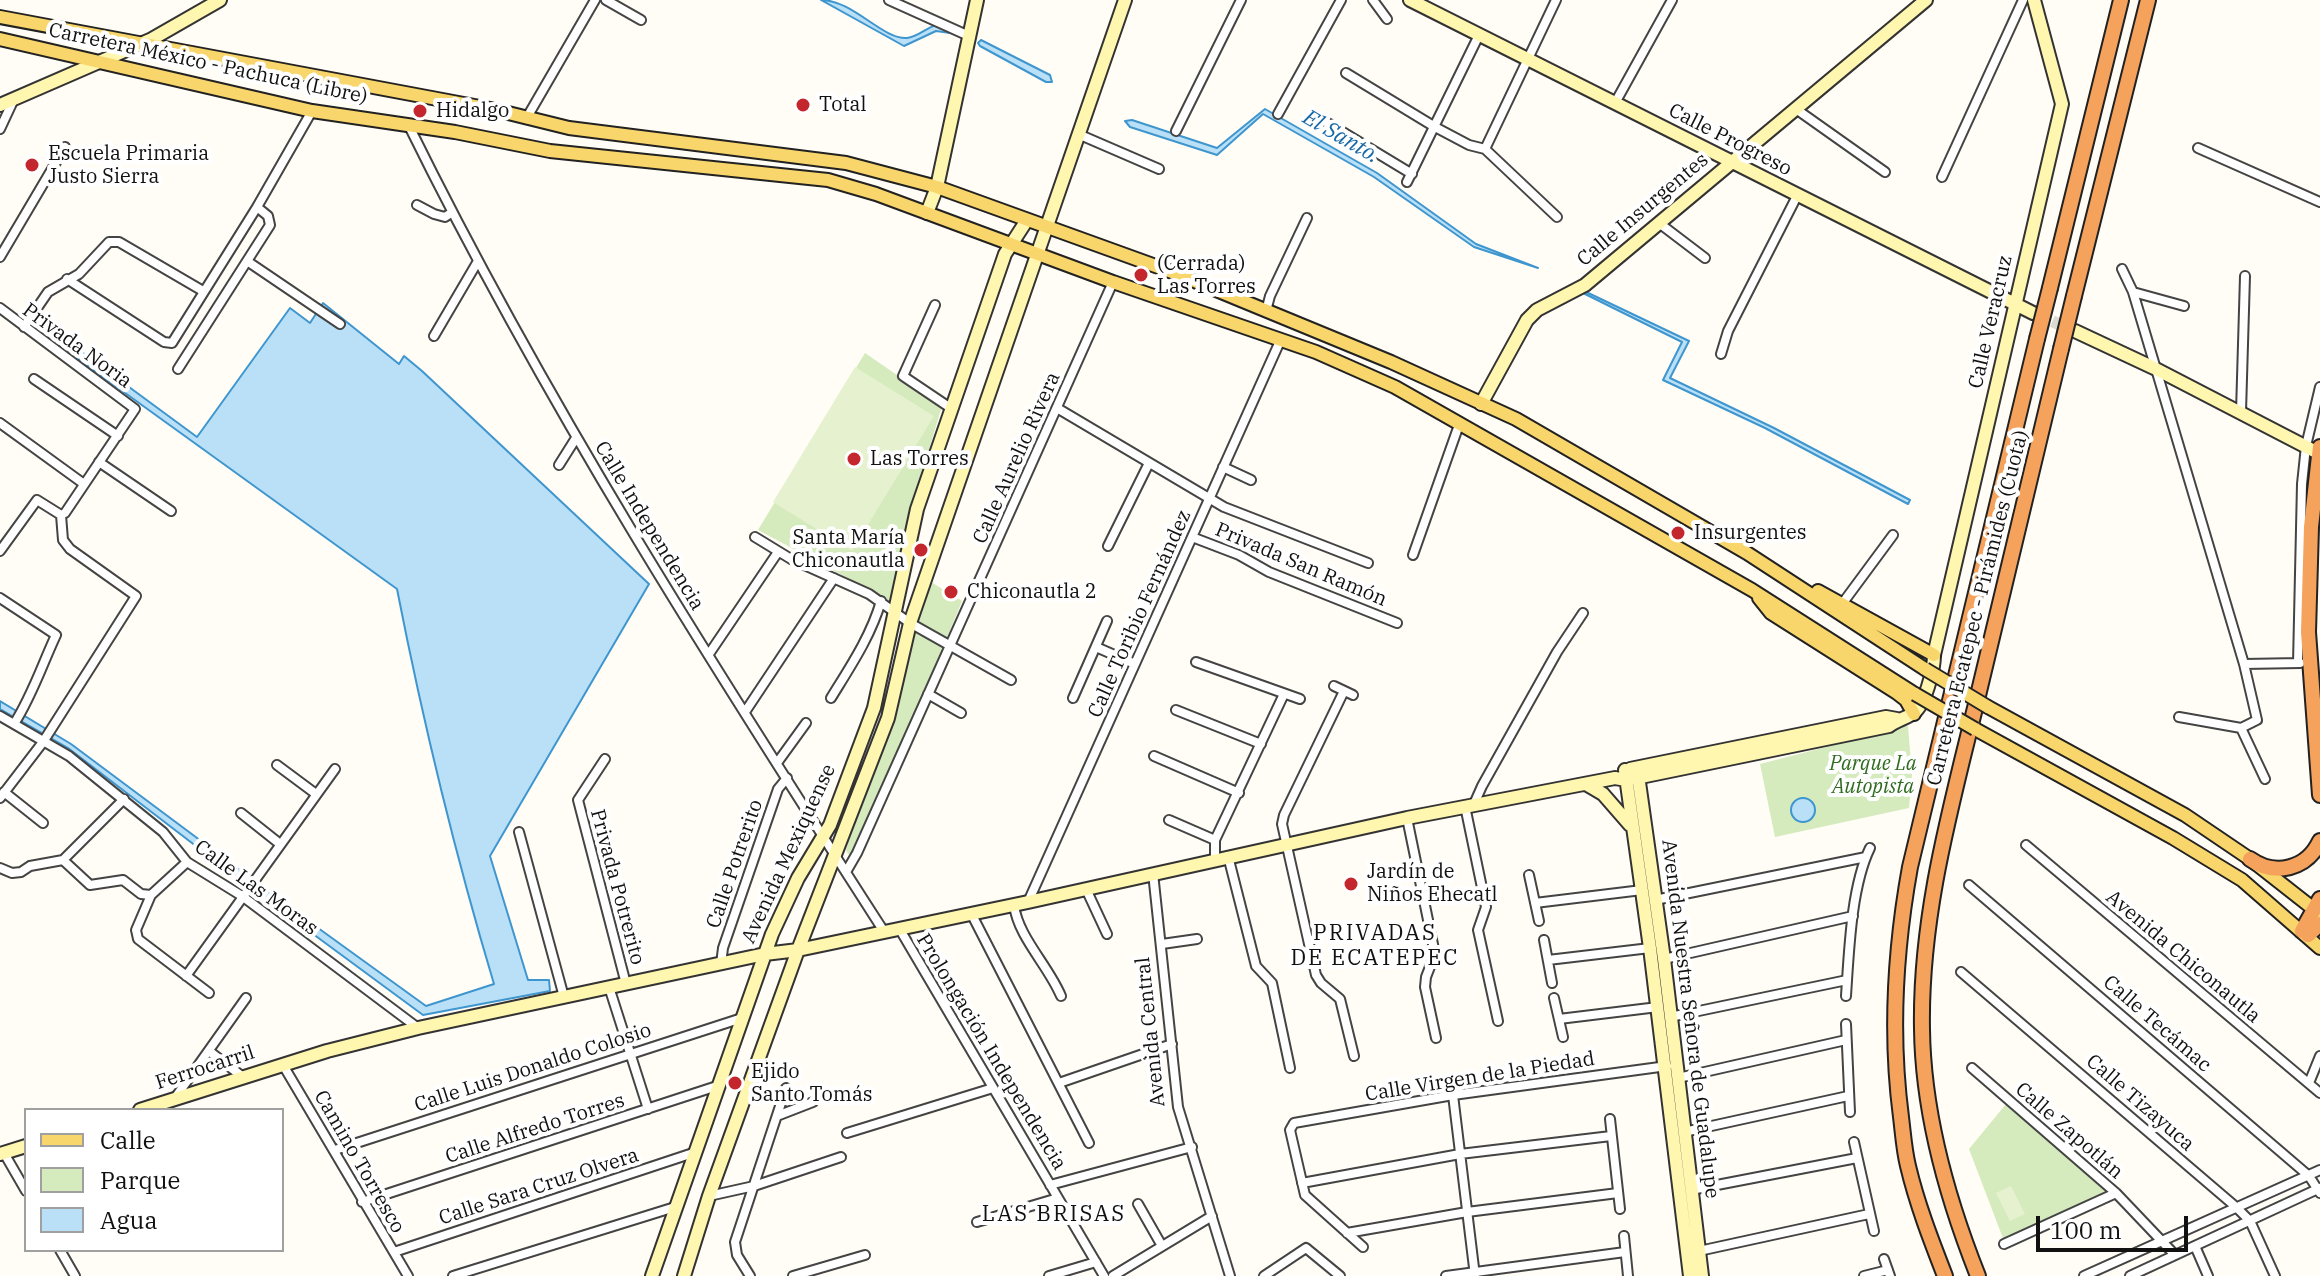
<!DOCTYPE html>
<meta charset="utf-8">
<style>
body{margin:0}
#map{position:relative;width:2320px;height:1276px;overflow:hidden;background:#fffdf5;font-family:"IBM Plex Serif",serif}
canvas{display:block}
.legend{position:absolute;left:24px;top:1108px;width:260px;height:144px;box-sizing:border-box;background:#fff;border:2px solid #a0a0a0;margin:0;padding:10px 14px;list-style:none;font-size:24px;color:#111}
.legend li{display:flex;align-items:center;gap:16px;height:40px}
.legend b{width:40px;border:2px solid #a0a0a0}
.scale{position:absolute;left:2036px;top:1216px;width:152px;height:36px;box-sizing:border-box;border:4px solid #111;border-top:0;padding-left:10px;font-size:24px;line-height:28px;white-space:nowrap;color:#111;-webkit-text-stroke:6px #fff;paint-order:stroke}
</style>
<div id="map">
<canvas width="2320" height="1276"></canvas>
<ul class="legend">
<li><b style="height:10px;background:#f9d66b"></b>Calle</li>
<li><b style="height:22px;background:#d5ebbd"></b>Parque</li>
<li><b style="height:22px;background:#b9e0f7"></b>Agua</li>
</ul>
<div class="scale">100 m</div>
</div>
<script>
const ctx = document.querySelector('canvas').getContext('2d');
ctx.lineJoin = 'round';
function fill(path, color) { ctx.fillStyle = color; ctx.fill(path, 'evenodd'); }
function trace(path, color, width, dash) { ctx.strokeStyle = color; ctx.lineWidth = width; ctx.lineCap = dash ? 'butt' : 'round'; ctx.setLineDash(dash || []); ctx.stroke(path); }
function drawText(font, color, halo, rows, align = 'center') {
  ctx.font = font + ' "IBM Plex Serif",serif'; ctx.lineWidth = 8; ctx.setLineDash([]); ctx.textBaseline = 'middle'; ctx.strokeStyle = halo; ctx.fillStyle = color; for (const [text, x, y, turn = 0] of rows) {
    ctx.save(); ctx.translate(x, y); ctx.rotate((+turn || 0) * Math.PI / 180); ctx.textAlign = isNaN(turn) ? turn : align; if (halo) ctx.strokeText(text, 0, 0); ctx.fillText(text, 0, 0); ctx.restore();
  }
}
fill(new Path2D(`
 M865 353 942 406 912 506 891 601 758 530Z
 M931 582 962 601 891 774 852 855 848 854 846 850 849 839 892 721 914 629Z
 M1908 726 1912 775 1909 808 1775 837 1760 764Z
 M2011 1098 2112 1188 2004 1241 1969 1149Z`), '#d5ebbd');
fill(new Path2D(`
 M855 367 934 416 852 551 773 502Z
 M2011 1186 2025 1214 2010 1221 1996 1193Z`), '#e6f2cf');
const water = new Path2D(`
 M821 0C853 0 883 40 907 38 918 37 926 28 936 25L957 34 936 31 904 46Z
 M981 40 1050 75 1052 82H1046L980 46 978 43Z
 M1265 109 1377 173 1476 244 1538 268 1474 247 1374 177 1263 114 1217 155 1130 127 1125 121 1132 120 1217 148Z
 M1584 291 1689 341 1670 378 1774 428 1910 500 1908 504 1765 428 1663 380 1682 342 1581 292Z
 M323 303 399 364 404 356 422 371 649 584 490 856 528 980H549L550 991 423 1015 256 892 255 887 260 886 426 1006 494 984C455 854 423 722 397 589L78 359 34 320H38L197 437 290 308 310 323Z
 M0 701 71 744 240 870V876H235L68 748 0 709Z
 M1791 810a12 12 0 1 1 24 0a12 12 0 1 1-24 0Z`);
fill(water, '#b9e0f7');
trace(water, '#3f96cf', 2);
trace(new Path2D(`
 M2036 314 2074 331`), '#dbdad3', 12, [12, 6]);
const street = new Path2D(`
 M606 0 641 20
 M889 0 969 36
 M1373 0 1387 19
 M1346 73 1435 127 1469 145 1485 149 1557 217
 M1615 103 1672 0
 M1796 109 1885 172
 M1278 114 1341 0
 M526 119 595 0
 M1326 122 1412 174
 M409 126C546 405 715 669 883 930
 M0 129 14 99
 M1176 131 1241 0
 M1078 134 1159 169
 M2198 148 2320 202
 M1485 149 1556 0
 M1942 177 2023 0
 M1407 182 1479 35
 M417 205 434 214 445 217 451 213
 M1659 223 1705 258
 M0 257 65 147
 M247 261 340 324
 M2122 269 2133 292 2244 664 2257 720 2241 728 2179 717
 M67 279 164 342 172 343 257 207 312 111
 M2133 292 2184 306
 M935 305 903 376 952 409
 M0 308 135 409 65 513 61 515
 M1266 311 1270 296 1307 218
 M24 327 48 292 79 274 109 242H119L203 291
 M434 336 478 261
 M1721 354 1728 331 1797 196
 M178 369 270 225 268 216 257 207
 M34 379 118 436
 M1057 408 1224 507 1368 563
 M2241 412 2245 276
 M0 423 84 484
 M99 462 171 511
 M559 465 576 438
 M1223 467 1251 480
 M755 537 791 559 869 594 910 623 1011 680
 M1192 537 1239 555 1269 572 1397 623
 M1108 546 1149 463
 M0 551 37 500 61 515
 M1413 555 1460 422
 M0 598 56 635C42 665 32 696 14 724
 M1842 604 1893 535
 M1096 647 1135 664
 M709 654 778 552
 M1196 662 1300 699
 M2298 663 2302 484 2306 446 2320 387
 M2244 664 2300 663
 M1334 686 1353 695
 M1344 691 1284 815 1282 824 1316 975 1321 983 1340 999 1354 1056
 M928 694 961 713
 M831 698C850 667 871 636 881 601
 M1073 698 1107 621
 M1176 710 1261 744
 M745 712 834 578
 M0 716 69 756 163 832 187 862 242 896 418 1028
 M2241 728 2265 779
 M1154 756 1239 793
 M605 759 578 800 626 984
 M777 763 806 723
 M277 765 316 794
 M4 792 43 823
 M0 798 43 742 136 596 70 549 63 540 61 515
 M1474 804 1482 786 1557 652 1583 613
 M1465 806 1486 907 1478 930 1498 1021
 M241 813 280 844
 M1407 818 1435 954 1426 977 1425 987 1436 1038
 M1169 820 1215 840
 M519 832 564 997
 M2026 845 2320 1093
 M1228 856 1256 966 1272 983 1290 1068
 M1215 859V840L1284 694
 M63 860 90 885 123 880 141 894 151 895 187 862
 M0 868 12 873 21 872 30 866 63 860 124 799
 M846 872 857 853 1113 282
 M1153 873 1178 1107 1230 1276
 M1529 875 1539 921
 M1969 885 2309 1176 2320 1193
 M1086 889 1107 934
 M151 895 136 930 138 939 209 993
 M1655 900 1866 857
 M1028 902 1281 339
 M1535 903 1642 890
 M1014 905C1018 937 1048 965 1061 996
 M971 913 1089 1143
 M899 928 1104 1276
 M1544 940 1552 983
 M1162 944 1197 939
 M1664 959 1853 916
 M1548 960 1650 948
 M721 964 723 948 778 789 787 778
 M1961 972 2236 1207 2250 1221 2275 1276
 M186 976 335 769
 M609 987 648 1109
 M1846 996C1849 952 1851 887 1870 848
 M1554 998 1563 1037
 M1670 1017 1847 980
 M1559 1019 1658 1007
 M1846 1024 1850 1112
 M209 1051 243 1077
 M283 1065 408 1276
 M1972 1068 2116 1193 2175 1255
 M1678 1078 1846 1040
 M1059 1083 1172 1044
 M2309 1083 2320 1056
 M1453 1095 1475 1276
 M175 1098 246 998
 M777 1116 813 1102
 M1610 1119 1620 1209
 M1684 1132 1848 1096
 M847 1133 993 1088
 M1854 1142 1874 1231
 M335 1150 742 1018
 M4 1153 26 1191
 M1302 1183 1460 1154 1611 1136
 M1050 1185 1192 1147
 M1691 1190 1857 1158
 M709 1196 754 1186 841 1157
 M362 1202 717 1086
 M1138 1204 1162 1246
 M977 1222 1058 1198
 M1347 1233 1467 1212 1618 1193
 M1624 1236 1628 1276
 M2004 1244 2116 1193
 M2195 1246 2208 1276
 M1363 1247 1305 1195 1290 1130 1294 1123 1453 1095 1667 1066
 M60 1250 75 1276
 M1699 1251 1869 1214
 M394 1252 693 1153
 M1884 1259 1890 1276
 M453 1276 675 1207
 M750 1276 737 1255 735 1242 786 1088
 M793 1276 865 1255
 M1049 1276 1096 1262
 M1113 1276 1212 1216
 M1264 1276 1306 1248 1340 1276
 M1446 1276 1625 1252
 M1864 1276 1888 1270
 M2084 1276 2320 1170
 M2130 1276 2320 1188`);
const secondary = new Path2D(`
 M1410 0 2033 313
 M0 105 152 39 220 0
 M927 213 937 187 977 0
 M2075 331 2154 368 2320 454
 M1481 404 1527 320 1537 310 1585 285 1926 0
 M1637 768 1664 959 1702 1276
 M1630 769 1886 717 1897 719
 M1625 770 1650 948 1690 1276
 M1586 784 1603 794 1630 825
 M140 1110 327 1051 418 1028 765 954 798 950 1028 902 1407 818 1615 778 1626 780 1889 726C1897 720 1904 719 1912 714 1925 707 1934 669 1934 655L2062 104 2034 0
 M0 1154 26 1146
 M652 1276 772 934 798 878 830 825 874 708 917 509 1005 254 1027 220
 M684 1276 709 1196 798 950 888 718 910 623 1125 0`);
const primary = new Path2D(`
 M0 17 496 110 569 128 846 163 937 187 1175 273 1391 362 1516 419 1747 553 1925 669
 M0 39 312 111 455 132 550 151 828 180 876 194 1113 282 1316 352 1395 387 1752 590 1915 694
 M1818 591 1934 655
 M1759 598 1771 613 1897 693 1906 700 1914 714
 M1988 707 2185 815 2250 859 2320 914
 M1975 729 2173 838 2242 880 2320 948`);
const highway = new Path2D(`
 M2050 288 2121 0
 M2074 296 2148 0
 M2320 447 2311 527 2308 632 2320 795
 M2250 859C2275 877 2307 869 2320 841
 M2302 931 2320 899
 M2308 935 2320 924
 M1945 1276C1931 1240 1917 1204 1908 1166 1904 1150 1903 1133 1901 1117 1890 1033 1895 950 1910 867L2037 339
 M1978 1276C1947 1198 1923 1114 1922 1029 1920 919 1949 814 1975 708 2004 588 2032 468 2061 349`);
trace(street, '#444', 12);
trace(secondary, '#333', 16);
trace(primary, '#222', 16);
trace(highway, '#222', 18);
trace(street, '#fff', 8);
trace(secondary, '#fff6b0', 12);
trace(primary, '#f9d66b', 12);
trace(highway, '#f5a25d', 14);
const primaryBridge = new Path2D(`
 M1925 669 1988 707
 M1915 694 1975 729`);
const highwayBridge = new Path2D(`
 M2037 339 2050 288
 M2061 349 2074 296`);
trace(primaryBridge, '#222', 16, []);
trace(highwayBridge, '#222', 18, []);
trace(primaryBridge, '#f9d66b', 12);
trace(highwayBridge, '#f5a25d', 14);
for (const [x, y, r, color] of [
 [803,105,8,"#c4262e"],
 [420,111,8,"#c4262e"],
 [32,165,8,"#c4262e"],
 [1141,275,8,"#c4262e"],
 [854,459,8,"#c4262e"],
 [1678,533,8,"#c4262e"],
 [921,550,8,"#c4262e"],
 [951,592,8,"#c4262e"],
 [1351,884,8,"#c4262e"],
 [735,1083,8,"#c4262e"]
]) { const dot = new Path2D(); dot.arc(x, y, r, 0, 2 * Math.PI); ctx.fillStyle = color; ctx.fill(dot); trace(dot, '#fff', 3); }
drawText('20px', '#111', '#fff', [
 ["Carretera México - Pachuca (Libre)",208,64,12],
 ["Calle Progreso",1730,140,27],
 ["Calle Insurgentes",1643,210,-40],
 ["Calle Veracruz",1991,322,-77],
 ["Privada Noria",77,346,36],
 ["Calle Aurelio Rivera",1017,458,-66],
 ["Calle Independencia",649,526,59],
 ["Privada San Ramón",1301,565,23],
 ["Carretera Ecatepec - Pirámides (Cuota)",1978,608,-76],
 ["Calle Toribio Fernández",1140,614,-66],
 ["Avenida Mexiquense",789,854,-65],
 ["Calle Potrerito",735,864,-71],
 ["Privada Potrerito",617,887,75],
 ["Calle Las Moras",256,888,36],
 ["Avenida Chiconautla",2183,957,40],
 ["Avenida Nuestra Señora de Guadalupe",1690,1019,83],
 ["Calle Tecámac",2157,1024,41],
 ["Avenida Central",1151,1032,-96],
 ["Prolongación Independencia",991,1052,59],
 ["Ferrocarril",205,1068,-18],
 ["Calle Luis Donaldo Colosio",533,1068,-18],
 ["Calle Virgen de la Piedad",1480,1077,-9],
 ["Calle Tizayuca",2140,1103,41],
 ["Calle Alfredo Torres",535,1129,-18],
 ["Calle Zapotlán",2069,1131,41],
 ["Camino Torresco",359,1162,60],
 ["Calle Sara Cruz Olvera",539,1187,-18]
]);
drawText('20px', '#111', '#fff', [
 ["Total",819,105],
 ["Hidalgo",436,111],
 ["Escuela Primaria",48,154],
 ["Justo Sierra",48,177],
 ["(Cerrada)",1157,264],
 ["Las Torres",1157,287],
 ["Las Torres",870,459],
 ["Insurgentes",1694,533],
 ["Santa María",905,538,"right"],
 ["Chiconautla",905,561,"right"],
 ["Chiconautla 2",967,592],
 ["Jardín de",1367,872],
 ["Niños Ehecatl",1367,895],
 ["Ejido",751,1072],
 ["Santo Tomás",751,1095]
], 'left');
drawText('italic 20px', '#2f6b1f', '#fff', [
 ["Parque La",1873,764],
 ["Autopista",1873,787]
]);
drawText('italic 22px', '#1768a6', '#fff', [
 ["El Santo.",1341,137,30]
]);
ctx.letterSpacing = '2px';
drawText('22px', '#111', '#fff', [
 ["PRIVADAS",1375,934],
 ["DE ECATEPEC",1375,959],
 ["LAS BRISAS",1054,1215]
]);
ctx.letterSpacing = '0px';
</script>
